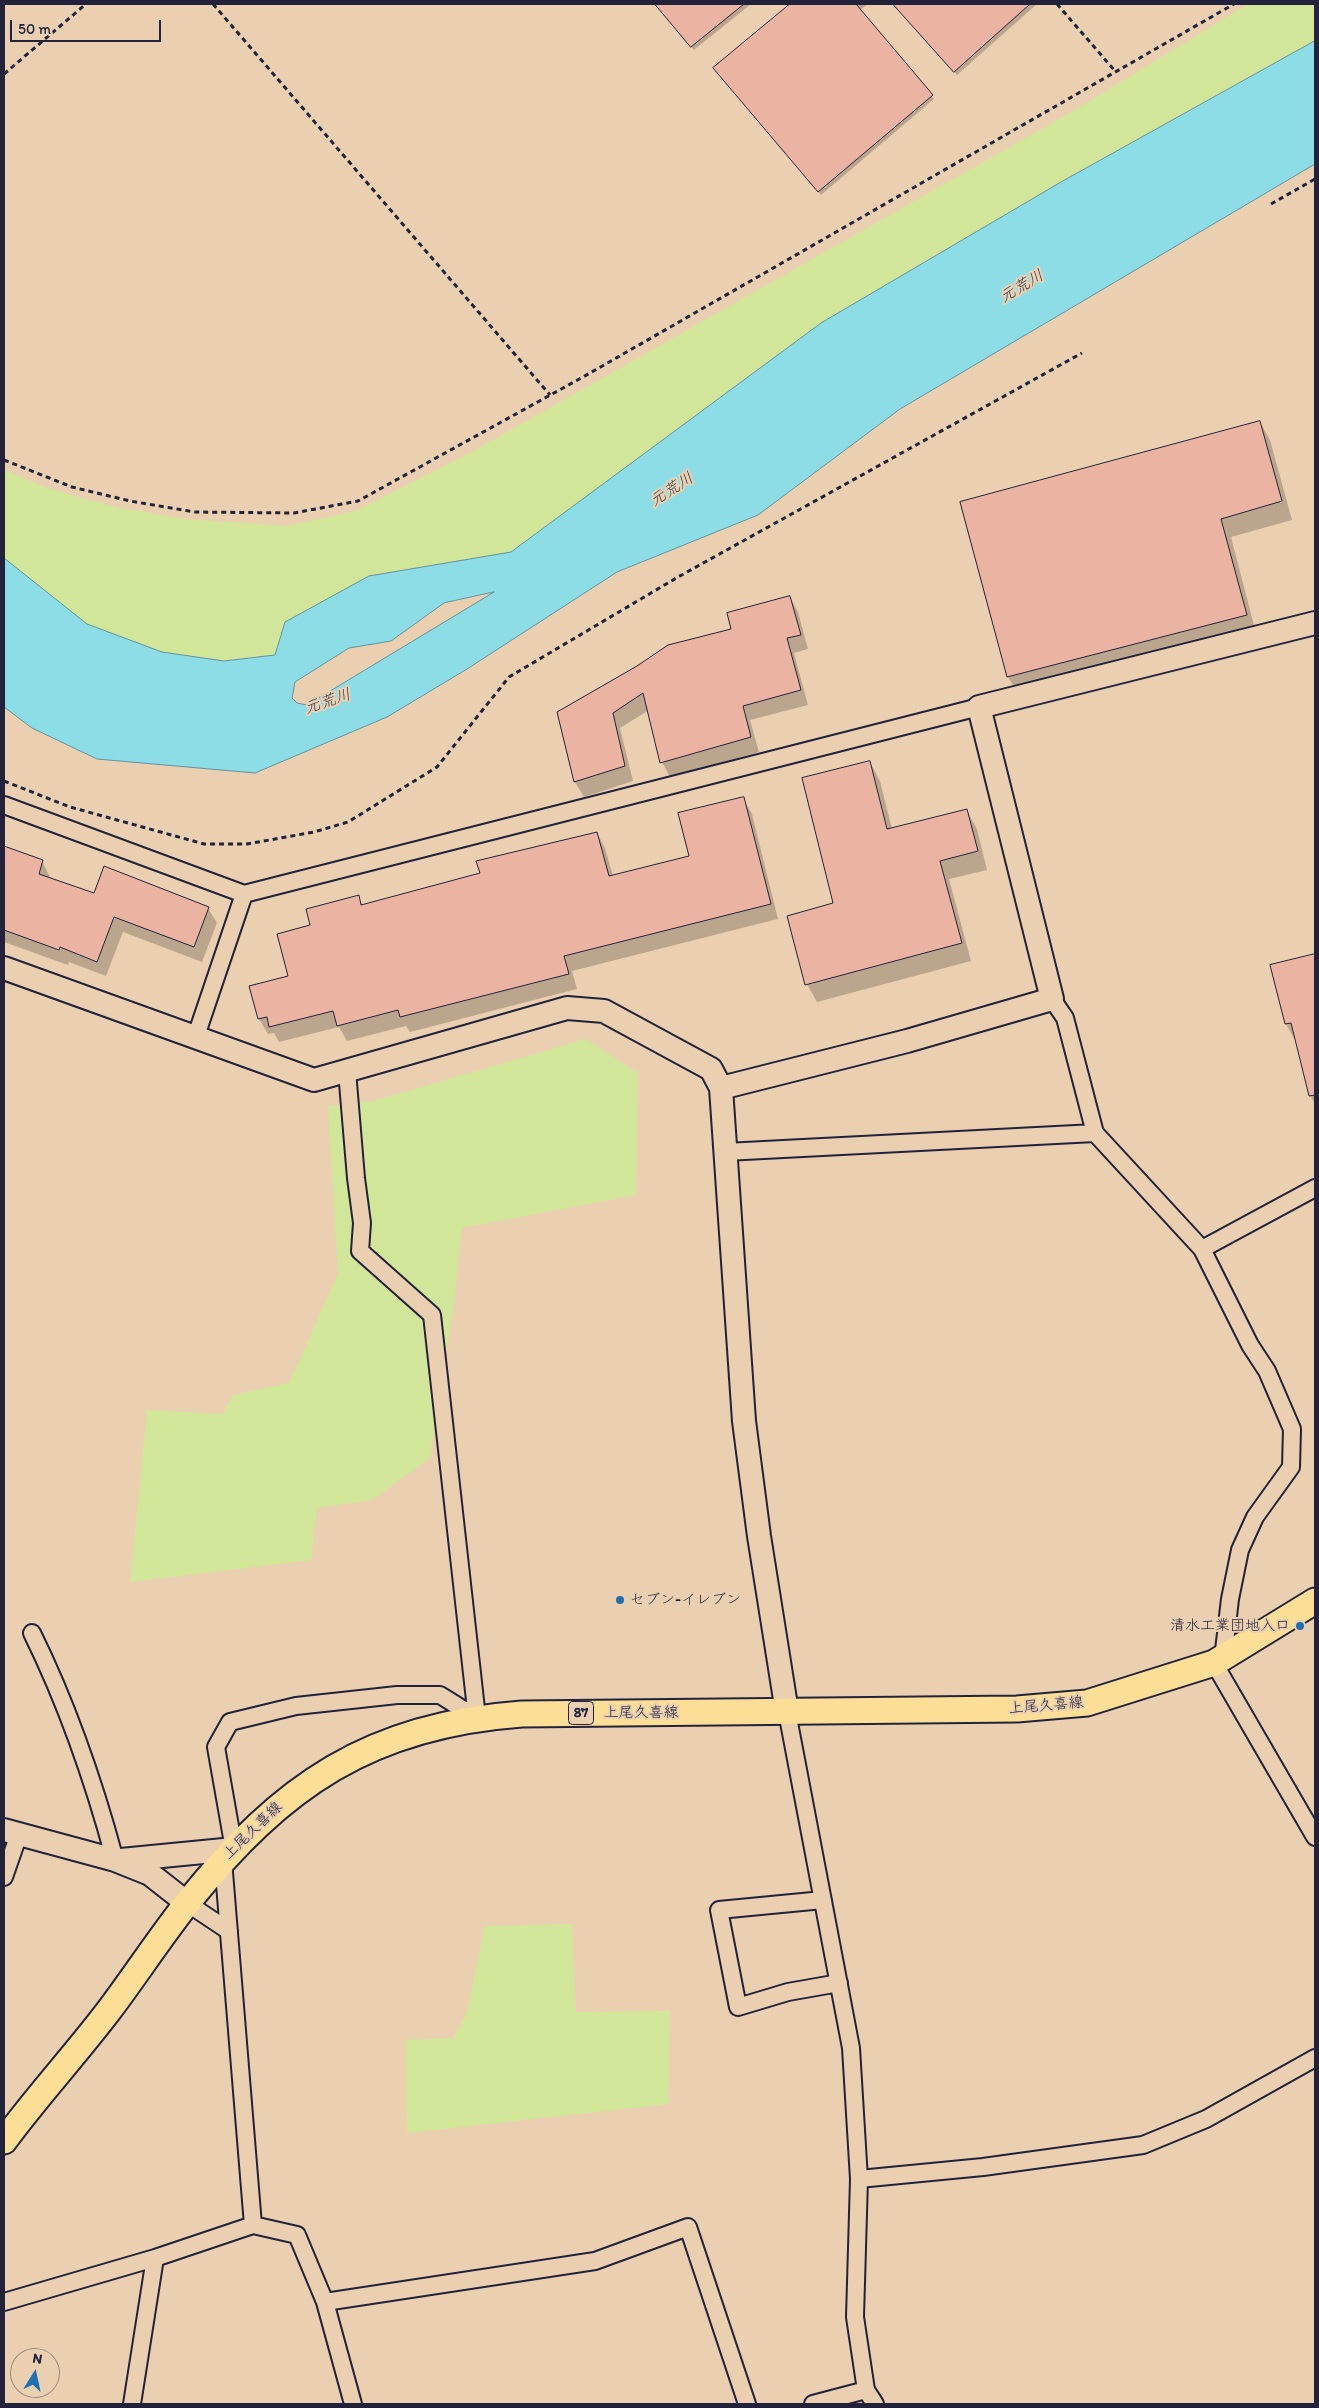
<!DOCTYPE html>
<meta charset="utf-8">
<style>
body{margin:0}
#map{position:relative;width:1319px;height:2408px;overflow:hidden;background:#ead0b1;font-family:Itim,sans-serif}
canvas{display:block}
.frame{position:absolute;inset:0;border:5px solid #22223b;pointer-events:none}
.north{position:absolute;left:10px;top:2348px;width:50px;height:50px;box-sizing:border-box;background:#ead0b1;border:1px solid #9a8a82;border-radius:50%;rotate:10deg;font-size:14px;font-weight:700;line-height:20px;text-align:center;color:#22223b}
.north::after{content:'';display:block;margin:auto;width:18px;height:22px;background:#1f6fb2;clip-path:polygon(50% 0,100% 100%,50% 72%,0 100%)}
.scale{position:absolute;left:10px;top:20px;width:151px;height:22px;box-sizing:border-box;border:2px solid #22223b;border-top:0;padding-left:6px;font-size:15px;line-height:18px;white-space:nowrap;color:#22223b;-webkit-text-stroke:4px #ead0b1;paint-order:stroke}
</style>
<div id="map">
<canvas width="1319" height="2408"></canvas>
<div class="frame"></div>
<div class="north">N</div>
<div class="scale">50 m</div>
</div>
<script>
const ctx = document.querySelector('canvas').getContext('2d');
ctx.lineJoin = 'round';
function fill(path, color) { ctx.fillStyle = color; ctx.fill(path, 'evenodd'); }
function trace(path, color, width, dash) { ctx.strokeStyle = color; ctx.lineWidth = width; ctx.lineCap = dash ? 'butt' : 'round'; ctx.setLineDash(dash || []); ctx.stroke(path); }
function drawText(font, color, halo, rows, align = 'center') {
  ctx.font = font + ' Itim,"Klee One",sans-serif'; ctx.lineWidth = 4; ctx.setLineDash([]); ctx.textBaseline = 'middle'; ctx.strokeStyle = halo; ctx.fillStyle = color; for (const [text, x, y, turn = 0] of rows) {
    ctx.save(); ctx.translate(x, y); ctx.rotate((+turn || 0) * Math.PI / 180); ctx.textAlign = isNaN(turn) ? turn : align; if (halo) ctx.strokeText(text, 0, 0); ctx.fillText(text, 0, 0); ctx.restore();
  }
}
fill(new Path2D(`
 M1248 4H1315V41L1061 182 821 323 511 552 369 576 275 655 224 661 162 652 87 624 4 558V470L47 488 115 507 185 519 286 526 356 511 468 454 668 341 1080 107Z
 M586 1039 638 1073 636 1195 462 1228 453 1311 430 1458 372 1500 317 1508 311 1560 130 1582 147 1410 223 1414 233 1395 289 1383 338 1274 328 1106 373 1101Z
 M572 1924 576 2012 670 2011 668 2104 407 2133 405 2040 453 2038 466 2015 485 1926Z`), '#d2e69a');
const water = new Path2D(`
 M1315 41V164L900 409 758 515 617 572 467 669 387 717 255 773 97 759 32 728 4 707V558L87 624 162 652 224 661 275 655 285 622 369 576 511 552 821 323 1061 182ZM494 592 307 705 297 703 292 698 295 682 349 648 391 641 444 603Z`);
fill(water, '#8cdde5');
trace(water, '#6292a1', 1);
fill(new Path2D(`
 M655 4H751L694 50Z
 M789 4H868L860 10 934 99 821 195 717 72Z
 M893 4H1037L957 75Z
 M1260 422 1270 440 1292 520 1231 537 1256 633 1019 695 1008 677Z
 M790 597 798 612 808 649 794 653 808 705 750 720 759 752 670 777 662 762 649 710 620 728 633 781 584 797 575 782 558 712 733 630Z
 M870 762 880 781 892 829 967 811 977 829 987 870 949 879 971 961 817 1002 807 984 835 904Z
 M743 798 752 814 778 919 572 971 577 989 410 1032 406 1026 347 1041 339 1027 279 1042 274 1033 268 1034 259 1019 290 977 312 926 358 897 363 906 481 874 597 833 605 848 613 876 690 857Z
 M4 846 42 861 51 879 94 895 208 908 217 923 202 962 123 932 106 976 69 962 68 965 4 942Z
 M1315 955V1104L1310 1095 1296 1042 1286 1024 1271 966Z`), '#0003');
const building = new Path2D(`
 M655 4H744L691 47Z
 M790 4H856L933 95 818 192 713 68Z
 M893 4H1030L954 72Z
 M1260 421 1282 501 1221 519 1247 615 1007 677 960 502Z
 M790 596 801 635 787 638 801 690 743 706 751 737 660 763 643 693 613 713 625 766 574 782 557 712 637 666 668 645 731 629 727 613Z
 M870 761 887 829 967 809 978 851 940 861 962 943 805 985 787 916 833 903 802 778Z
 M744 797 771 904 564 956 569 974 400 1017 398 1010 337 1026 333 1011 269 1027 267 1017 258 1019 249 986 288 976 277 934 310 925 306 909 359 895 361 905 480 873 476 861 597 832 609 876 689 856 678 813Z
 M4 846 43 860 39 874 94 893 104 866 209 907 194 947 114 917 97 962 60 947 59 950 4 930Z
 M1315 954V1095L1309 1096 1291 1023 1285 1024 1270 965Z`);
fill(building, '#ebb4a2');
trace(building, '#22223b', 1);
const street = new Path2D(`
 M4 805 244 894
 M1052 999 1065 1018 1095 1133 1202 1249 1250 1345 1267 1371 1292 1429 1291 1467 1255 1517 1240 1550 1230 1599 1223 1659
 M196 1036 244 894 979 707
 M347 1071 356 1178 362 1223 360 1251 432 1315 477 1718
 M725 1152 1095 1133
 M1202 1249 1315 1188
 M32 1633C68 1706 94 1782 115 1860
 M1214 1663 1315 1837
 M787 1712 851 2048 859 2179 855 2317 866 2390 875 2404
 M234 1849 216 1747 230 1722 296 1706 397 1695H440L477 1718
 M223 1860 253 2225
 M4 1877 19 1834
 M823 1900 719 1910 738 2007 788 1992 839 1983
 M187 1903 229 1931
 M859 2179 983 2167 1143 2145 1206 2119 1315 2058
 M4 2302 155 2258 253 2225 297 2235 325 2302 353 2404
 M325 2302 595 2261 688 2227 747 2404
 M132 2404 155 2258
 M813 2404 866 2390`);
const secondary = new Path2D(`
 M4 968 314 1080 567 1008 604 1011 711 1069 721 1088 744 1421 759 1536 787 1712
 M721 1088 907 1041 1052 999 979 707 1315 623
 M4 1830 115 1860 150 1874 187 1903
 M121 1860 234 1849`);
const primary = new Path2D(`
 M4 2141C37 2096 76 2054 110 2009 137 1973 161 1936 188 1902 282 1785 370 1725 522 1714L1017 1709 1087 1703 1214 1663 1315 1601`);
trace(street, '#22223b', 20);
trace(secondary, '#22223b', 26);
trace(primary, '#22223b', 29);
trace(new Path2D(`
 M213 4 550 395
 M1057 4 1115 71
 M4 74 86 4
 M1271 204 1315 179
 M4 460 72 487 130 501 195 512 294 513 358 501 583 377 1234 4
 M4 781 70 807 204 844H247L314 832 348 822 437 767 509 677 678 577 1082 353`), '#22223b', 3, [5, 4]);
trace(street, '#ead0b1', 16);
trace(secondary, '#ead0b1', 22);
trace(primary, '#fdde96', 25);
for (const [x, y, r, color] of [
 [620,1600,5,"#1f6fb2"],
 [1300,1626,5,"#1f6fb2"]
]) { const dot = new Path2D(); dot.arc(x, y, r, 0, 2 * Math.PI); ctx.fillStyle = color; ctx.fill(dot); trace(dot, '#ead0b1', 2); }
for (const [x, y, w] of [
 [581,1713,25]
]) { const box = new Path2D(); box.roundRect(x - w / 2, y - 11.5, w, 23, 4); ctx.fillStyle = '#ead0b1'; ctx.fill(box); trace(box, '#22223b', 1); }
drawText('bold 14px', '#22223b', null, [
 ["87",581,1713]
]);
drawText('15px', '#22223b', '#ead0b1', [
 ["セブン-イレブン",630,1600],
 ["清水工業団地入口",1290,1626,"right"]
], 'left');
drawText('15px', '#22223b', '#ead0b1', [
 ["上尾久喜線",1046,1706,-5],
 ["上尾久喜線",641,1713],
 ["上尾久喜線",253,1831,-44]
]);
drawText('italic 16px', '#323e54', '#ead0b1', [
 ["元荒川",1022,287,-31],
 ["元荒川",672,490,-33],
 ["元荒川",328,702,-19]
]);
</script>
